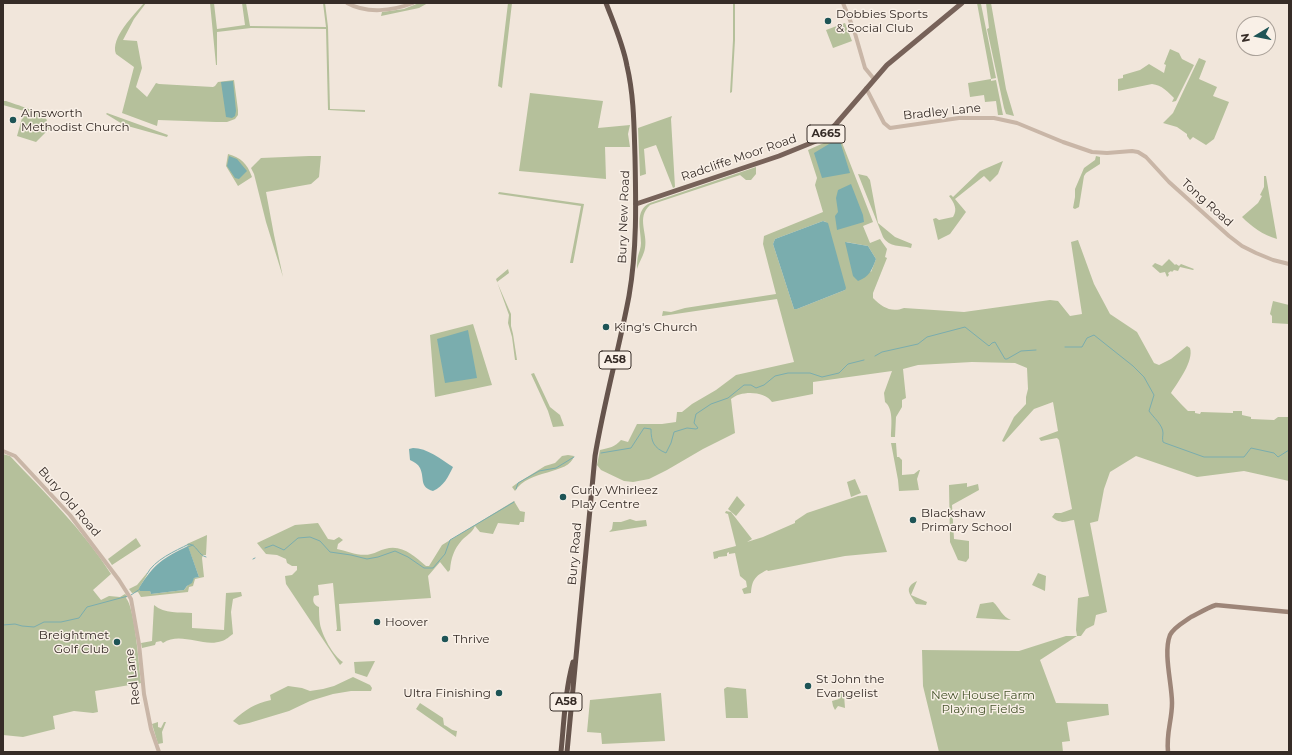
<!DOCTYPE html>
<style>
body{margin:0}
#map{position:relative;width:1292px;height:755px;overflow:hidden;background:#f1e6db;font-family:Montserrat,sans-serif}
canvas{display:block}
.frame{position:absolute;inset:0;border:4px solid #362c27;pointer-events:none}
.north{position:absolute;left:1236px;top:16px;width:40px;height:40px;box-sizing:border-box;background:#f9f0e7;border:1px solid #aba29a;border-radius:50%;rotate:260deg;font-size:11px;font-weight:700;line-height:16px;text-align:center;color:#362c27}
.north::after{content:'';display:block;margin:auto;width:14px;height:18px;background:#1e5456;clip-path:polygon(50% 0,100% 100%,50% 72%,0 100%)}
</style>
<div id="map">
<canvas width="1292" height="755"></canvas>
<div class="frame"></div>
<div class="north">N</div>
</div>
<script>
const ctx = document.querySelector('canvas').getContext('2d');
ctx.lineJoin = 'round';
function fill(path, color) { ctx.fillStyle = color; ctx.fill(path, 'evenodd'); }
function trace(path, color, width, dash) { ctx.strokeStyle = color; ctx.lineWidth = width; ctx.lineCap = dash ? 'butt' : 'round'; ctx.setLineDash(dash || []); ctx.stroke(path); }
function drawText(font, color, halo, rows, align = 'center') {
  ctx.font = font + ' Montserrat,sans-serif'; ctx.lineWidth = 3; ctx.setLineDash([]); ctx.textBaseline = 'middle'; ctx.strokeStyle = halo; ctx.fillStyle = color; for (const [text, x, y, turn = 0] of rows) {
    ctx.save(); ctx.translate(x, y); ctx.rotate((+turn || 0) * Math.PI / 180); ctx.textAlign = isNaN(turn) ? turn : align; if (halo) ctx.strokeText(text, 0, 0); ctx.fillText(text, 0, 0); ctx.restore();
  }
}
fill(new Path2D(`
 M144 3H146L134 19 123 40 137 41 142 68 136 87 147 97 156 83 159 84 213 87 215 86 218 82 234 80 238 110V115L235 119 227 122H216L158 120 157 126 122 113 134 67 116 54C110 38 134 15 144 3Z
 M210 3H214L217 29 245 25 242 3H246L250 26 326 27 323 3H325L328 27 330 109 365 110V112L328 110 326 29 251 28 217 32V65H216Z
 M419 3H428L419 8 381 16 382 12 404 9Z
 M508 3H512L502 88 498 86Z
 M733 3H735V40L732 92 730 93 733 40Z
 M977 3 981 4 996 78 991 79V81L996 80 1003 115H998L996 101 985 102 984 95 970 97 968 83 991 79Z
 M986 3H991L1006 89 1014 116 1006 114 1004 108 987 29 989 28Z
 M845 23 852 41 833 48 826 30Z
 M1170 49 1179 53 1182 59 1194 65 1176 101 1172 102 1174 98C1168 92 1162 85 1152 84L1118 91V79L1123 78V75L1140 70 1149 64 1164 73 1166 65 1164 64Z
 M1199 58 1206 61 1199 79 1217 87 1213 96 1229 102 1214 139 1206 145 1193 137 1190 140 1187 136V134L1177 127 1163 123 1173 113Z
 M530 93 603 101 598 128 630 125 628 134 630 147H605L606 179 519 171Z
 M3 101H6C17 105 40 111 47 120L45 124 50 128 36 142 17 136 24 111 3 105Z
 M107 113 168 135 167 137 124 125 106 114Z
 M672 116 671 119 675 187 673 188 656 145 644 149 646 174 640 176 638 128Z
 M839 135 873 222 863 226 870 243 880 239 882 242 887 249 885 257 887 258 873 293V298C882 307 891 313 904 308L964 312 1050 300 1058 301 1070 316 1082 314 1071 242 1078 240 1094 284 1110 314 1137 332 1154 363 1159 365 1171 359 1187 346 1190 348C1194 361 1178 382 1171 393L1181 404 1188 411H1195V413L1200 414 1201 412 1233 413V411H1242V415L1251 417V419L1274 420 1278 417H1289V481L1244 471 1197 477 1136 456 1110 472 1104 489 1098 521 1090 523 1107 612 1096 615 1094 625 1086 629 1081 636H1077L1040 660 1056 703 1108 704 1109 715 1067 722 1070 741 1062 742 1063 752H939L923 686 922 650 1019 651 1066 636H1077L1076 630 1078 598 1089 596 1074 520C1065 521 1061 525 1052 517L1055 513H1061L1072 509 1059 440 1057 438 1041 441 1039 438 1058 431 1053 402 1034 409 1004 442 1002 441 1014 417 1026 404V397L1028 389 1027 368 1015 363 972 362 918 365 903 369 906 398 902 400V407L896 417 895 437H891C891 427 894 409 885 402L884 393 892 371 813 382V394L772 402C765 391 741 390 731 399L735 433 703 449 667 470 649 479 633 482 624 481 601 470 597 465 600 450C609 448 615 447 621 440L628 442 637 424H662L676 422 677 412H682L692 404 716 390 736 375 794 362 777 299 662 316 663 311 671 312 685 308 776 294 763 244 764 236 823 212 815 185 817 178 808 150 826 142ZM823 221 826 222 845 290 797 309H794L773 244 775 239ZM846 242 868 246 876 259 871 272Z
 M228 154C241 158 247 163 252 177L238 186 226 166Z
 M309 156H321L319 177 311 184 266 192 274 235 283 277 266 222 254 174 251 168 261 158Z
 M1096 156 1100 157V164L1086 173 1084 176 1079 207 1075 209 1073 208 1075 197V189L1084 168 1095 160Z
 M1003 161 998 174 990 182 984 176 955 199 966 212 950 234 938 240 933 219 936 218 939 220 953 217C958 209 954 203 949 196L951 195 953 197 980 171Z
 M756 167V174L751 180H746L740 175 650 205C636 218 648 233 645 248 644 255 639 262 637 269 637 265 637 260 638 256 639 252 641 248 641 243 641 230 634 210 650 203Z
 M858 174 867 176 870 180 878 223 895 237 912 244 911 248C900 245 890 248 883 237Z
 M1264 176H1266L1277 239C1263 235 1252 227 1242 217L1258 203 1262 196 1260 195 1264 187Z
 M499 192 584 204 573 263H570L581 206 498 194Z
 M1169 259 1175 265 1176 264 1179 266 1181 264 1194 269 1193 270 1180 267 1178 271 1174 270 1172 272 1171 271 1168 273 1169 275 1167 277 1165 272 1160 273 1152 266 1155 263 1162 266Z
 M508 269 509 273 497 282 511 314V326L513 334 517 360H515L512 337 508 323 509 315 496 279Z
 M1273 301 1289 305V324L1272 323V316L1270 314Z
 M473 324 492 385 435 397 430 335Z
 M534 373 550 407 560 415 564 426 553 427 548 411 531 374Z
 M891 443H896L897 457H899L902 460V475L914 474 919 470H920L917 479 919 490 899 491 898 480Z
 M3 454 10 456C45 493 83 530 111 574L93 590 101 600 109 596 120 597 125 594 127 596 126 598C135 608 139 667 141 683L95 691 98 712 93 713 74 711 53 716 55 729 23 737 3 735Z
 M568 455 574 456C569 475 528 469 515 491L512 487 516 484 545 466 555 463 562 456Z
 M855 479 861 493 851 497 847 482Z
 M967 483V487L978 484 979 490 952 505 954 539 969 541V558L966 562 958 560 950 542 949 485Z
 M867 495 887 552 845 556 768 571 767 570C755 576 752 580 751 593L744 594 742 589 747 587 746 581 740 576 735 553 729 554V552L727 553V556L718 557V558L714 559 713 552 736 546 728 514 725 513 726 511 731 512 752 539 747 542 763 537 795 523V521L807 513 858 496Z
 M737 496 745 505 736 516 728 509Z
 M514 501 520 511 525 512 524 522H520L519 525 498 523 493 534 480 532 475 526C472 533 467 535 462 540 454 549 451 558 450 570L448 572 440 562 428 576 431 598 339 604 341 631H336L337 629 333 583 318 585 319 595 314 596C312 601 314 605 319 607 319 613 319 618 320 624 322 635 333 656 343 662L340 665 286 584 285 576 292 575 297 570V566H292L287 563 286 559 277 555 266 554 257 543 295 525 318 523 328 539 334 540 339 537 343 540 338 544 337 549C347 551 360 557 371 554 376 553 380 550 385 549 402 544 414 556 426 566H429L442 545Z
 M630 519 636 521 646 520 647 526 609 532 612 529 613 522H621Z
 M207 535 206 555H203L202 558 204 577 195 579 193 586 189 587 188 592 141 597 138 592 132 593 129 589 137 585 147 573V575L139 588 150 591 151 594 184 590 194 578 199 577 187 544Z
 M136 538 141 546 112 565 108 559Z
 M1038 573 1046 576 1045 591 1032 585Z
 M917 581 911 595 927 602 926 605 916 604C910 594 903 588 917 581Z
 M241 592 242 596 233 599 231 612 233 634C230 636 226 640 222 641 203 648 181 631 163 643L161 641 156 642 155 645 142 648 141 643 152 641 154 605C165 614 179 612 192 613V628L224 630 226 593Z
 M993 602C1000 608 1002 617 1011 620L976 618 980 604Z
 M375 661 367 677 355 673 354 662Z
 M353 677 370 685 372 688 371 691H351L333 694 310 701 289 711 249 723 239 725 233 721C246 709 254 704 271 700L270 695 288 686 302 688 310 691 323 689 334 686Z
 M727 687 746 689 748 718H726L724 689Z
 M840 691 844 695 845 708 838 706 835 710 833 706 832 701 839 699 838 698 840 696Z
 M661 693 665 741 602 744 601 733 587 732 590 700Z
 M420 703 443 718 444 725C449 727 452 731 457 731L456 737 416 709Z
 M158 722V727L161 728 164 722H166L162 732 163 743 158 744 152 724Z`), '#b5c09b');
fill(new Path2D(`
 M233 81 236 111 235 116 232 118 226 117 221 82Z
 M839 138 850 173 822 178 814 153Z
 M229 156 237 159 247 171 239 179 235 178 227 166Z
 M851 184 863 215 864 222 837 230 835 216 838 212 836 198 838 190Z
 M823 221 828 223 846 288 845 290 797 309H794L773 244 775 239Z
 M845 242 868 246 876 259C872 270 869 277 858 281L853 276Z
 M468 330 477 378 445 383 437 339Z
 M413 448C427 448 441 459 453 467 448 477 444 486 433 491 419 487 425 479 420 468 418 464 414 462 410 460L409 449Z
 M188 546 199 577 194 578 192 583 187 586 184 590 151 594 150 591H140L139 588C154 564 163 558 188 546Z`), '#7aadae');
trace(new Path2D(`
 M1065 347H1082L1087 338 1094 335 1133 366 1144 377 1154 395 1149 411C1153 417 1163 425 1163 433 1163 436 1162 438 1163 442L1165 443 1204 457H1244L1251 448 1274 453 1278 457 1289 450
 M875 356 882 352 918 344 927 337 965 327 989 346 992 343 995 342 1005 359H1007L1021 351 1036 350
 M601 453 631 448 644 428 651 429C651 442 654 448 666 453L671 443 674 432 687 428 696 429 698 428 694 423 696 414 711 404 728 398 744 385H751L756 388 764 385 775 376 788 373H810L822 377 839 373 848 364 864 360
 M516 489 518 483 539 471 556 468 574 457
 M188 547 193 545
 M265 548 273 545 284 550 298 538 310 537 320 541 330 552 351 555 367 559 378 557 395 551 408 557 424 568H433L445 554 450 540 514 502
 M253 559 255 558
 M147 574C154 560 175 551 189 544 197 545 198 555 206 557
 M131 595 140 589
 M3 625 15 624 22 626 34 627 44 622H61L79 618 87 607 128 596`), '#7aadae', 1);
trace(new Path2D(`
 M347 3C367 14 392 11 413 3
 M843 3 854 30 865 68 874 79
 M866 88 884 123 890 128 959 118H994L1017 123 1063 142 1092 152 1107 153 1132 151 1138 152 1146 157 1169 182 1229 236 1242 246 1256 253 1273 260 1289 264
 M3 451 15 456 70 515 119 580 131 599 139 644 144 694 151 729 159 752`), '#c9b6a7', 4);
trace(new Path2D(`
 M1168 752C1166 732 1172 721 1172 703 1172 684 1163 653 1170 635 1174 627 1184 622 1191 617 1199 613 1207 608 1216 605L1289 612`), '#9d8578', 4.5);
trace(new Path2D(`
 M636 204 779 156 816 141 822 137 836 124 887 65 962 3`), '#776259', 5);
trace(new Path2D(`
 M561 752C564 722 565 691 573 662
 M567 752 595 456C604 402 619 349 629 296 637 250 636 203 635 157 634 126 634 96 627 66 623 44 614 24 606 3`), '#66544c', 5);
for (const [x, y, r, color] of [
 [828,21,4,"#1e5456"],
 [13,120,4,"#1e5456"],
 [606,327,4,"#1e5456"],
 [563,497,4,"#1e5456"],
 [913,520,4,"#1e5456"],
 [377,622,4,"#1e5456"],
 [445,639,4,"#1e5456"],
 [117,642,4,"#1e5456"],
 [808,686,4,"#1e5456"],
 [499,693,4,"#1e5456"]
]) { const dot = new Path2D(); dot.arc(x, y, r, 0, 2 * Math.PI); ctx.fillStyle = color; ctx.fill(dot); trace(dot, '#f9f0e7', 1.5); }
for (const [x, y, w] of [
 [826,134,38],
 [615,360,32],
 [566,702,32]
]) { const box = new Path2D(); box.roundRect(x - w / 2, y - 9, w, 18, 3); ctx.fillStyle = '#f9f0e7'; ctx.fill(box); trace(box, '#362c27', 1); }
drawText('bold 11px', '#362c27', null, [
 ["A665",826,134],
 ["A58",615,360],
 ["A58",566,702]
]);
drawText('12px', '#362c27', '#f9f0e7', [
 ["Dobbies Sports",836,14],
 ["& Social Club",836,28],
 ["Ainsworth",21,113],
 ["Methodist Church",21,127],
 ["King's Church",614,327],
 ["Curly Whirleez",571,490],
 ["Play Centre",571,504],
 ["Blackshaw",921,513],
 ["Primary School",921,527],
 ["Hoover",385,622],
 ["Breightmet",109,635,"right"],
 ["Golf Club",109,649,"right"],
 ["Thrive",453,639],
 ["St John the",816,679],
 ["Evangelist",816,693],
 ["Ultra Finishing",491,693,"right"]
], 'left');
drawText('12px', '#362c27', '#f9f0e7', [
 ["Bradley Lane",942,112,-6],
 ["Radcliffe Moor Road",739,158,-19],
 ["Tong Road",1207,203,42],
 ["Bury New Road",624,217,-88],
 ["Bury Old Road",69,502,49],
 ["Bury Road",575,554,-85],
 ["Red Lane",133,677,-97]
]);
drawText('12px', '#46542c', '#f9f0e7', [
 ["New House Farm",983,695],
 ["Playing Fields",983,709]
]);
</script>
